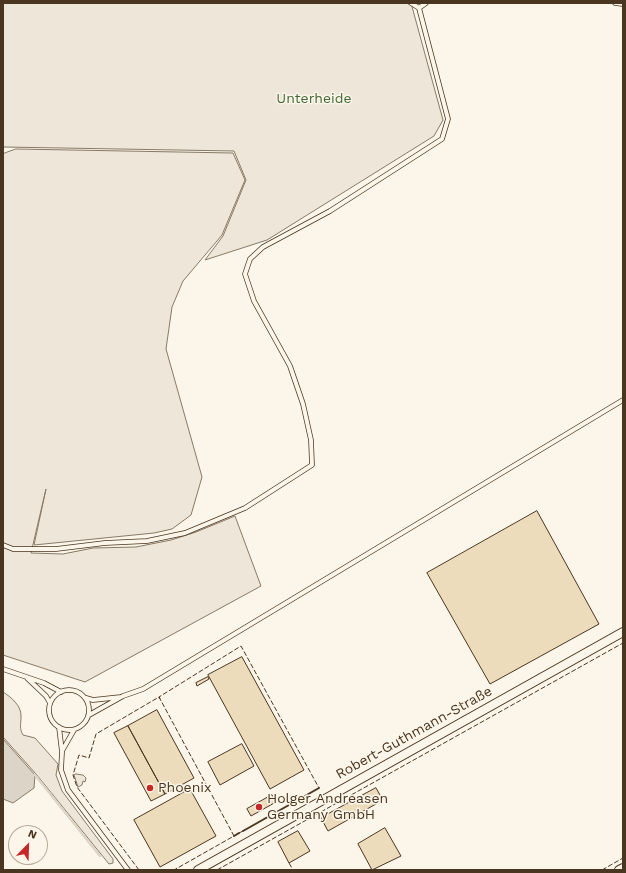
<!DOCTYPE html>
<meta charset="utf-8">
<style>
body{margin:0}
#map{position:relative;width:626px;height:873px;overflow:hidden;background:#fbf6e9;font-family:"Work Sans",sans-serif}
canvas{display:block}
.frame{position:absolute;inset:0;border:4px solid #4a3520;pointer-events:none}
.north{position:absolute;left:8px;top:825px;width:40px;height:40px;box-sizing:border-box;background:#fbf6e9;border:1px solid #b4a999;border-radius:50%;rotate:23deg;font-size:11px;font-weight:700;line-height:16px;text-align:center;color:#4a3520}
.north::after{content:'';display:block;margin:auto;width:14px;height:18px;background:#c62828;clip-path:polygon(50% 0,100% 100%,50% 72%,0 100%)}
</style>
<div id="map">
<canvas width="626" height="873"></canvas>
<div class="frame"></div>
<div class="north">N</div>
</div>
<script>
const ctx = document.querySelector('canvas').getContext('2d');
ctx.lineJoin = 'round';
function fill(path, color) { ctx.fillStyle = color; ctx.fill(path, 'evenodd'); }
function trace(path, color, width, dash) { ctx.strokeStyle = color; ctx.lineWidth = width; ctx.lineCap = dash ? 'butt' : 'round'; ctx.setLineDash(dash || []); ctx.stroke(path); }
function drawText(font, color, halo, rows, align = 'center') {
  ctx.font = font + ' "Work Sans",sans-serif'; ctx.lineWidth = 3; ctx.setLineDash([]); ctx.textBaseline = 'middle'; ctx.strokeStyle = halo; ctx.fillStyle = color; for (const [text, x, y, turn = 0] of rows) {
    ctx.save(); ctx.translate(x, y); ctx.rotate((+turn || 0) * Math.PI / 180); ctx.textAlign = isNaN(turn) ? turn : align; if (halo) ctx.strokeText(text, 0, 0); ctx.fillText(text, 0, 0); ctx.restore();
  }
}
const green = new Path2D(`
 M3 3H411L443 120 434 136 267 240 205 260 223 236 246 180 234 151 3 147Z
 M16 149 233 153 245 180 222 235 183 281 172 307 166 349 202 477 191 515 172 529 154 533 34 545 46 489 31 553 63 554 93 548 136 547 171 540 196 532 235 516 261 586 85 682 3 655V154Z
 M3 692C11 697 22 706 21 717 21 725 19 728 23 735L35 738 58 764 56 775 62 791 113 859V863L109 864 36 774 3 737Z
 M76 774 83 775 86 778 85 782 83 781 82 785 78 787 74 775Z`);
fill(green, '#ede6d9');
trace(green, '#887966', 1);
const water = new Path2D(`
 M3 739 35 775 34 788 13 803 3 799Z`);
fill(water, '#dcd4c6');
trace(water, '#887966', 1);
trace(new Path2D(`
 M35 775 100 856`), '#dcd4c6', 2.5);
const building = new Path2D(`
 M537 511 599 624 490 684 427 573Z
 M242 657 304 770 270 789 208 675Z
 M208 677 209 679 197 686 196 683Z
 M157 710 194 778 165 794 128 726Z
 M128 726 165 794 151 801 114 733Z
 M242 744 254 766 220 785 208 762Z
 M376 788 383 800 328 831 321 818Z
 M190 789 216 836 160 867 134 820Z
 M272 795 276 802 251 816 247 809Z
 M385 828 401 856 372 870 358 844Z
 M298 831 310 851 289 863 278 842Z`);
fill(building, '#ecdcbc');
trace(building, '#4a3520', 1);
const lane = new Path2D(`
 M411 3 419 8 426 3
 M615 3 623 4
 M3 545 13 549H56L105 543 147 541 185 533 245 508 312 465 311 440 303 404 290 366 254 301 245 274 250 259 263 247 330 211 442 139 448 119 419 8
 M3 669 44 683 61 692
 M27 678 46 696 50 703
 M49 710a20 20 0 1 1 40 0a20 20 0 1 1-40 0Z
 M86 698 93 700 121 697
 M89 715 123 696 143 689 623 400
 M59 727 62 752 61 770 68 790 128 870
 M62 751 74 730`);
const street = new Path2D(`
 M198 870 623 632
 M619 870 623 868`);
trace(lane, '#4a3520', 5.5);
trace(street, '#4a3520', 10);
trace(lane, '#fbf6e9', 4);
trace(street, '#fbf6e9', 8);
trace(new Path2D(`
 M160 699 159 697 241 646 319 788
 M239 833 243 831
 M289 863 293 870
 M139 870 77 787 73 775 79 755 89 758 96 734 159 697 234 836 174 870
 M217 870 623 643
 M602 870 623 858`), '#4a3520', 1, [5, 2]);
trace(new Path2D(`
 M243 831 319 788
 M234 836 239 833`), '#4a3520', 2);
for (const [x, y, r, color] of [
 [150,788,4,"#c62828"],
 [259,807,4,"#c62828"]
]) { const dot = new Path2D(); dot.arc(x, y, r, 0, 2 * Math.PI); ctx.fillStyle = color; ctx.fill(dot); trace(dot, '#fbf6e9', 1.5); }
drawText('14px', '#436837', '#fbf6e9', [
 ["Unterheide",314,99]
]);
drawText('14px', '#4a3520', '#fbf6e9', [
 ["Robert-Guthmann-Straße",414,733,-29]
]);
drawText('14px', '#4a3520', '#fbf6e9', [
 ["Phoenix",158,788],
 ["Holger Andreasen",267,799],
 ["Germany GmbH",267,815]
], 'left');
</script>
